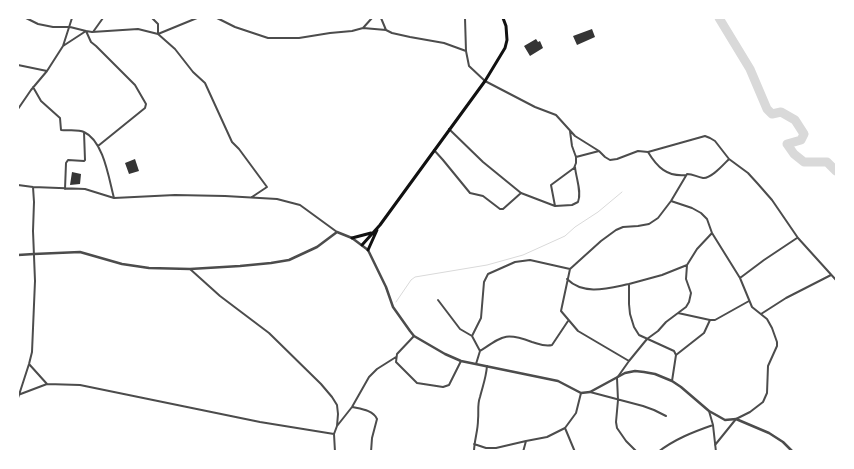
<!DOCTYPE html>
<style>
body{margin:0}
#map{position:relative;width:854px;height:469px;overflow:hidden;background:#fff;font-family:Helvetica,sans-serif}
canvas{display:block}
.frame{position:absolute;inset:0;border:19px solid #fff;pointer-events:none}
</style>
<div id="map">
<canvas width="854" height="469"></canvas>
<div class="frame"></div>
</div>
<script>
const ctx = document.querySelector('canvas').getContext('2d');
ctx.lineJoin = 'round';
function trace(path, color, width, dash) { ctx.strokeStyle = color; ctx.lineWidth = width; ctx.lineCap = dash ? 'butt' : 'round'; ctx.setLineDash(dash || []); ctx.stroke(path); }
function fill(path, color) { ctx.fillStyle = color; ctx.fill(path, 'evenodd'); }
trace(new Path2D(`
 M396 302 411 280 415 277 487 265 523 255 565 236 575 227 598 212 622 192`), '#d9d9d9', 1);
trace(new Path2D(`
 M719 18 750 69 767 109 772 114 781 112 795 120 804 134 801 140 787 144 794 154 804 162H827L836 171`), '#d9d9d9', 9);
fill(new Path2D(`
 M592 29 595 37 577 45 573 36Z
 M536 39 538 42 540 41 543 48 530 56 524 46Z
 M135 159 139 171 129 174 125 163Z
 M72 172 81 174 80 184 70 185Z`), '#353535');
trace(new Path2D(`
 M26 18 38 24 53 27H70L86 31 91 42 96 46 135 85 146 104 145 108 98 146
 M152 18 158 24V34L175 49 193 72 205 83 232 142 239 149 267 187 252 197
 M217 18 235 27 268 38H299L330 33 352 31 363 28 386 30 392 33 410 37 444 43 466 51
 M381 18 386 30
 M465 18 466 51 469 66 485 81 535 107 556 115 575 136 599 151
 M363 28 372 18
 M93 32 103 18
 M63 46 72 18
 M18 65 47 71
 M33 87 41 101 60 118 61 130C68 131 78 129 84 132 104 141 109 180 114 198
 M18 109 31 90 47 71 63 46 86 31 92 32 138 29 158 34 197 18
 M449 129 483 162 521 193 555 206 572 205 578 202C582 192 576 178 575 167
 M570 131 572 146 576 157
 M434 150 443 160 470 193 483 196 500 209H503L521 193
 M648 152C657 167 667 177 686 175
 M18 185 33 187 85 189 114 198 175 195 225 196 277 199 300 205 337 232
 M65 189 66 163 68 160 84 161 85 160 84 132
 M671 201 692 208 701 213 707 219 712 233 740 278 752 307 767 319 772 328 777 342V346L768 366 767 393 763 402 750 412 736 419 715 445
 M555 206 551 185 574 168 576 163V157L599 151 605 157 610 160 617 159 638 151 648 152 705 136 710 138 715 141 729 159 748 173 758 184 772 200 798 238 836 280
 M190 269 220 296 269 333 321 384 332 397 337 405 338 414 337 426
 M740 278 764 260 797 238
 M567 279C584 296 609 288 629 284V304L630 314 634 327 639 335 674 351 676 355 672 381
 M629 284 662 275 687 265 697 249 712 233
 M438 300 460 329 472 336
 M678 313 710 320H715L749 301
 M761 314 786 298 831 275
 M414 336 397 354 396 362 417 383 443 387 449 385 461 361
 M480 351 472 336 481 318 484 282 488 274 515 262 530 260 570 269
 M676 355 704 333 710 320
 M629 361 578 331 561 311 570 269 601 241 616 230 623 227 638 226 649 224 658 218 671 201 687 174C694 174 696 177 703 178 711 179 723 165 729 159
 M29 364 47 384
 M476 364 480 351C503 336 505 332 532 342 539 344 545 347 552 345L568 321
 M590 392 643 406 654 410 666 416
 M18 395 47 384 80 385 260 422 334 434
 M18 398 29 364 32 352 35 281 33 231 34 202 33 187
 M352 407C361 409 373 410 377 419L372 438 371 452
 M709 411 713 425 716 452
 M565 428 575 452
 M474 444 486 448H496L526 441 547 437 565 428 576 413 581 393
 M335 452 334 434 337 426 352 407 369 377 377 369 396 357
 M474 452C474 441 478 431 478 420 479 412 477 405 480 397 483 385 486 378 487 366
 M523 452 526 441
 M637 452 626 441 617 428 616 422 618 400 617 378 629 361 647 339 658 331 666 322 686 307 689 302 691 293 686 279 687 265
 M658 452C675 439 693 432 713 425`), '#4c4c4c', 2);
trace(new Path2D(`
 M18 255 34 254 80 252 122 264 149 268 190 269 240 266 271 263 289 260 317 247 337 232 352 238 368 250 386 287 393 307 410 331 414 336 445 354 461 361 558 381 581 393 590 392 625 373 635 371 644 372 655 374 672 381 681 387 709 411 718 416 725 420 736 419 769 433 783 442 793 452`), '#4c4c4c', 2.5);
trace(new Path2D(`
 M352 238 371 233
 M362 245 380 225 485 81 505 48 507 40 506 26 503 18
 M368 250 377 230`), '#111', 3);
</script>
